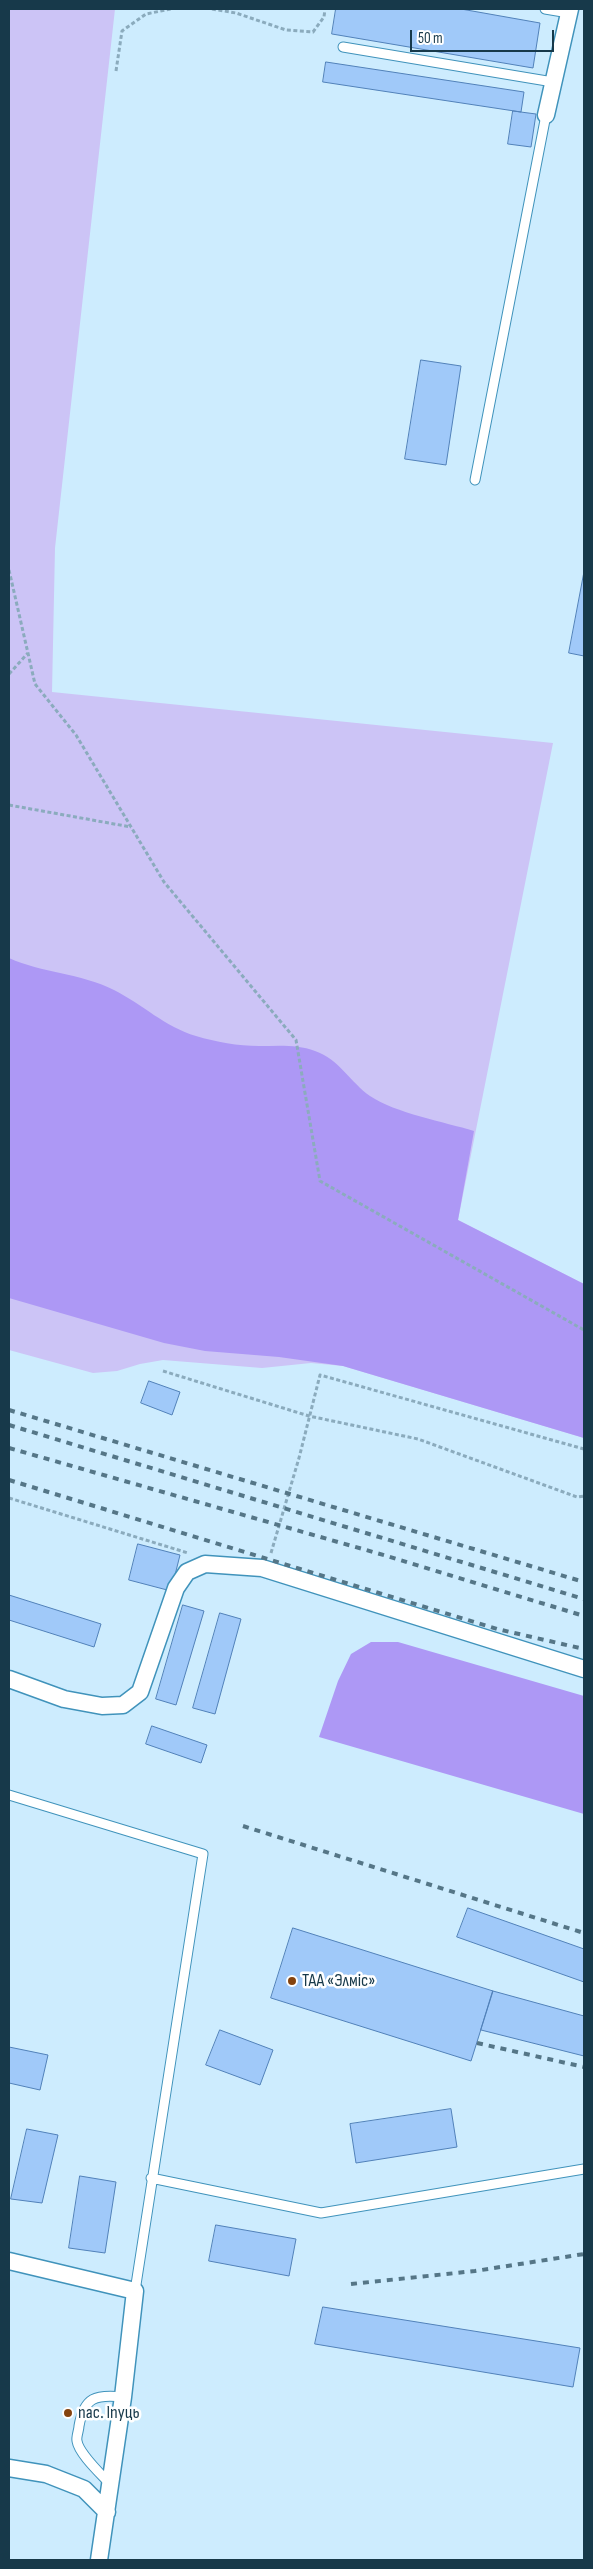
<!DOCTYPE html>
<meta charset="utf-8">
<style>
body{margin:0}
#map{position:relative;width:593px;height:2569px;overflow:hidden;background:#cdecfe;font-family:"Sofia Sans Condensed",sans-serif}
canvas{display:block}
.frame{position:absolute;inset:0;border:10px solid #17394a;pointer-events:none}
.scale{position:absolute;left:410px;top:30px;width:144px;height:22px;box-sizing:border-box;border:2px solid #17394a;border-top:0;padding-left:6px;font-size:15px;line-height:18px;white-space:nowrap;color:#17394a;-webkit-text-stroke:4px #fff;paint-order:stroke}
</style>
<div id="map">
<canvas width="593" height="2569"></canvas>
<div class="frame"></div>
<div class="scale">50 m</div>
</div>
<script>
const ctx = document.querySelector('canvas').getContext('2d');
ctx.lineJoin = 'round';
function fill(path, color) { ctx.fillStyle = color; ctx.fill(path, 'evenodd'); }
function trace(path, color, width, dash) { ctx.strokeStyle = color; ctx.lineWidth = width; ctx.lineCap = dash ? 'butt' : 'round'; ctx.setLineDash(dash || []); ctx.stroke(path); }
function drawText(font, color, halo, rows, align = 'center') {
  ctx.font = font + ' "Sofia Sans Condensed",sans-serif'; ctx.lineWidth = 5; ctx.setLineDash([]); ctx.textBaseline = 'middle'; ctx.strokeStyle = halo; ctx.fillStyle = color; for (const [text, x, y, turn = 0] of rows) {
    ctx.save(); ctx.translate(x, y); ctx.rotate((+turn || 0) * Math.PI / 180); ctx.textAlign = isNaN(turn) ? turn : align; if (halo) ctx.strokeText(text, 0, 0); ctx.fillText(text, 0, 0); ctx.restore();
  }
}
fill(new Path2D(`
 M9 9H115L55 548 52 692 553 743 458 1220 584 1284V1438L343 1366 311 1363 262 1368 163 1360 140 1364 117 1371 93 1373 9 1350Z`), '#ccc4f6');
fill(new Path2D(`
 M9 958C42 973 80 973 114 990 142 1004 165 1027 196 1036 216 1042 238 1046 259 1046 278 1046 297 1044 315 1051 339 1059 351 1083 370 1096 395 1113 445 1122 474 1131L458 1220 584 1284V1438L343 1366 279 1357 205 1351 164 1343 9 1298Z
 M371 1642H398L584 1696V1814L319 1737 338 1681 351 1654Z`), '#ad98f5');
const building = new Path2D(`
 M336 9H461L540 23 533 68 332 34Z
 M326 62 524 92 521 112 323 82Z
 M513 111 536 114 531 147 508 144Z
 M421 360 461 366 446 465 405 459Z
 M584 572V656L569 653Z
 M149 1381 180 1392 172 1415 141 1403Z
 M138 1544 180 1555 171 1591 129 1580Z
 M9 1595 101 1624 94 1647 9 1620Z
 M183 1605 204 1611 176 1705 156 1699Z
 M220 1613 241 1619 215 1714 193 1708Z
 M152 1726 207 1745 201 1763 146 1744Z
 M468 1908 584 1949V1982L457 1937Z
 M293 1928 493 1991 471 2061 271 1998Z
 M493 1991 584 2016V2056L481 2030Z
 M220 2030 273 2050 260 2085 206 2065Z
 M9 2047 48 2055 40 2090 9 2083Z
 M451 2109 457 2147 356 2163 350 2124Z
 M27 2129 58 2135 42 2203 11 2199Z
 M80 2176 116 2182 105 2253 69 2248Z
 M216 2225 296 2239 289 2276 209 2261Z
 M323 2307 580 2348 573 2387 315 2344Z`);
fill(building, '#a0c9f9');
trace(building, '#5181b9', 1);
const service = new Path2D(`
 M545 9 569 13
 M343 47 553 82
 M475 480 546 115
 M9 1795 203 1854 135 2291
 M151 2178 321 2213 584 2169
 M110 2484C101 2474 79 2454 77 2441 76 2437 79 2430 79 2426 84 2397 96 2394 123 2397`);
const minor = new Path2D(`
 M546 115 570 9
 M9 1679 64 1699 102 1706 123 1705 140 1692 176 1588 187 1572 205 1564 262 1568 584 1669
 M9 2261 135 2291 123 2397 99 2560
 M9 2468 46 2474 84 2489 107 2512`);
trace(service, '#4093bb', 11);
trace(minor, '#4093bb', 19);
trace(new Path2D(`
 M212 9 236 13 286 30 313 32 324 17 325 9
 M116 71 122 31 146 14 171 9
 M9 570 35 684 76 735 164 882 296 1040 320 1181 584 1330
 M9 674 28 653
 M9 805 131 827
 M163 1371 309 1416 418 1439 577 1497 584 1496
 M9 1498 188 1553
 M271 1553 299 1458 320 1375 584 1449`), '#8babbd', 3, [4, 2.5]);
trace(service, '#fff', 9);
trace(minor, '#fff', 16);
trace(new Path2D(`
 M9 1410 584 1582
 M9 1425 584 1599
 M9 1448 387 1556 584 1616
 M9 1480 497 1629 584 1649
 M243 1826 584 1933
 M477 2043 584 2067
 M351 2284 475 2271 584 2254`), '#557687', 4, [6, 6]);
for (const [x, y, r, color] of [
 [292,1981,5,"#84430f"],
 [68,2413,5,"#84430f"]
]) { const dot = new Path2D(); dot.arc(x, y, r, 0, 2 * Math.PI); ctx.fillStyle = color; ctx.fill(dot); trace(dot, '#fff', 2); }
drawText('18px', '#17394a', '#fff', [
 ["ТАА «Элміс»",302,1981],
 ["пас. Іпуць",78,2413]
], 'left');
</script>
